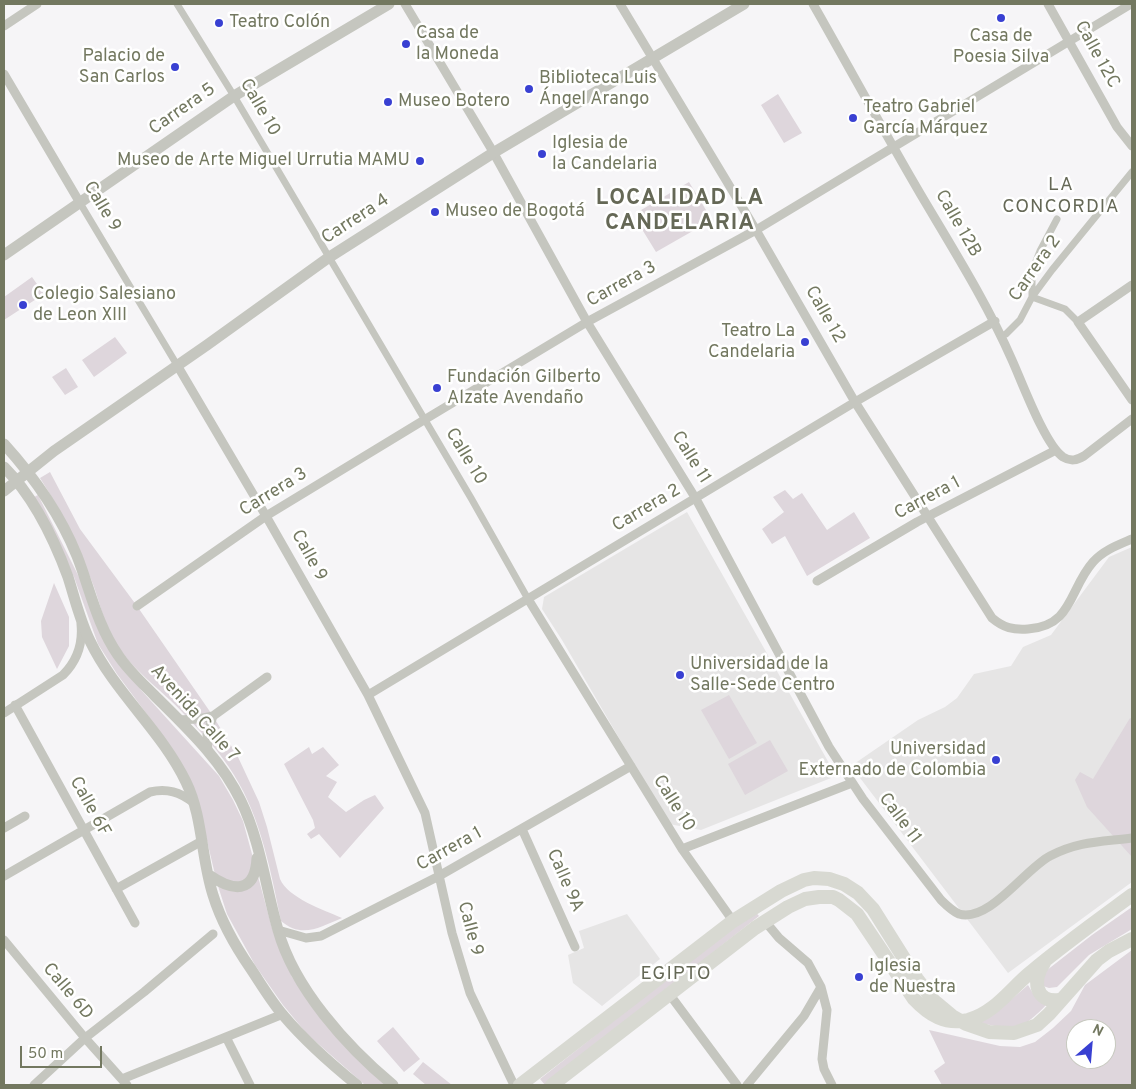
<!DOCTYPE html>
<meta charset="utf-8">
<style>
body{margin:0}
#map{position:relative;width:1136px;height:1089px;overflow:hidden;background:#f6f5f7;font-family:Overpass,sans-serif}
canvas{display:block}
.frame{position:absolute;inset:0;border:5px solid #737860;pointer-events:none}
.north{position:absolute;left:1066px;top:1019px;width:50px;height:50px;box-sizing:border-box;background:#fff;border:1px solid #c7c9bf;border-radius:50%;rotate:27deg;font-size:14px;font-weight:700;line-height:20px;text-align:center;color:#737860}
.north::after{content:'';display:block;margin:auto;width:18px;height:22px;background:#3940d2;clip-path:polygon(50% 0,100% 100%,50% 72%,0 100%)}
.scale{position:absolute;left:20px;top:1046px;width:82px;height:22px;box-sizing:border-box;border:2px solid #737860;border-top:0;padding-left:6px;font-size:15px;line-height:18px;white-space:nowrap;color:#737860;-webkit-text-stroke:4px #fff;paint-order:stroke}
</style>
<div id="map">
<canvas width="1136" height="1089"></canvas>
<div class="frame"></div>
<div class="north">N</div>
<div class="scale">50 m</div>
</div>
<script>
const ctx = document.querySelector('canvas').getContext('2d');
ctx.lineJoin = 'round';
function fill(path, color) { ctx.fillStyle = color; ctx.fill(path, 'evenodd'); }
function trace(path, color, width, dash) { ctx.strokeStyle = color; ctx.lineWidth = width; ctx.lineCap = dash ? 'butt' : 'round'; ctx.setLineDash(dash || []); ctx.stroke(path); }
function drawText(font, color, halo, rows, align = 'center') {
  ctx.font = font + ' Overpass,sans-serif'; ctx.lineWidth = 5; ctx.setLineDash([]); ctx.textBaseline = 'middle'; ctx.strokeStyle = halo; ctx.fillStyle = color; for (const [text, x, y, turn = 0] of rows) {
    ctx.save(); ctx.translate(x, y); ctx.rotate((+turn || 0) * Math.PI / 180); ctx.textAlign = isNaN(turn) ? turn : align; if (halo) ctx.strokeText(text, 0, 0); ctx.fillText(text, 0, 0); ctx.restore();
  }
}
fill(new Path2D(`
 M687 512 834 772 831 778 701 830 669 824 562 640 542 609 544 597Z
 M1132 547V882L1008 973 851 766 918 720 945 707 957 698 974 674 1011 666 1023 647 1051 635 1109 557Z
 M627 914 660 959 602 1006 573 983 568 955 584 948 579 931Z`), '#e6e5e5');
fill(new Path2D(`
 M778 94 802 133 784 143 761 105Z
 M689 182 712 220 656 252 640 226 642 225 636 213Z
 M32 277 44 294 4 320V297Z
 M115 337 127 353 94 377 82 360Z
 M66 368 78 387 65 395 52 377Z
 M50 472 80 529 137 606 213 716 238 757 259 802 267 827 280 879C288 898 324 910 342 918 320 927 302 939 281 921 271 872 261 818 234 775 220 752 202 733 184 714 161 689 130 669 114 640 103 621 99 599 91 579 76 545 61 510 40 478Z
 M785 490 793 499 802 493 827 530 854 512 870 538 807 576 785 536 772 544 762 529 784 512 773 497Z
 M38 495 78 575 141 690 219 776 233 800 243 821 272 928 292 977 315 1009 385 1085H365L307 1034 283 1005 255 965 227 914 217 883 199 807 149 717 117 674 98 644 74 577 34 497Z
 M54 583 69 617V646L57 669 42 637 41 621Z
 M729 695 757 743 729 759 701 710Z
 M1130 718 1132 719V857L1087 807 1075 780 1080 772 1093 779Z
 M770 740 788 771 745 795 728 764Z
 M309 747 312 754 323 747 339 765 326 776 337 782 328 797 346 812 364 800 375 795 384 808 340 858 319 834 311 839 307 834 315 828 313 820 284 764Z
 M1132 907V929L1089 955 1057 987 1049 988 1043 986 1042 974 1092 935Z
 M754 910 759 916 545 1085 540 1079Z
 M1132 950V1085H942L934 1071 945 1063 929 1030 1000 1046 1020 1047 1035 1042 1053 1028 1071 1011 1085 985ZM1076 1029H1106V1059H1076Z
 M1028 985 1034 995 1048 1003C1022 1030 1018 1031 980 1023L999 1010Z
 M393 1027 420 1059 404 1072 377 1041Z
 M423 1062 452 1085H426L413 1074Z`), '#ded6dc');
trace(new Path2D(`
 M177 4 234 96 471 498 528 599
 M80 203 177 365
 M1057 219 1040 251 1032 271V297L1065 309 1078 322
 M1001 336 1006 334 1020 320 1032 297 1052 270 1132 172`), '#c5c6bf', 7);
trace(new Path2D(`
 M405 4 492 150 587 322 696 499 829 747 863 799 941 900C946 905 952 911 959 914 989 923 1025 869 1050 856 1079 841 1101 842 1132 838
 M620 4 756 230 855 402 992 618C1004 628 1013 630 1028 629 1073 626 1069 589 1093 562 1104 550 1118 545 1132 539
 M813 4C849 67 884 132 921 195 953 249 987 303 1012 360 1022 382 1045 445 1063 457 1071 462 1077 460 1084 456L1132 419
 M1048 4 1117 127 1132 146
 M4 26 37 4
 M4 74 80 203
 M1132 285 1078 322 1132 400
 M177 365 266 516 368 695 425 813 452 933 470 993 514 1085
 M817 581 917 522 1056 450
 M528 599 682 849 733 921
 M137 606 266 516 424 420 587 322 756 230 1131 4
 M368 695 855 402 995 321
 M15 705 135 923
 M4 713 63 675C77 661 83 644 81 624
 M178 720 198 719 213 716 267 677
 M208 752 207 735 213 716
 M4 828 25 816
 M522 829 575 947
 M682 849 852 783
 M4 876 150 792C167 788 180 792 194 803
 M116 889 202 841
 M766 920 769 926 779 938 808 963 821 987 827 1010 822 1059 824 1069 832 1085
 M278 930 306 938 321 936 439 876 631 766
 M4 940 85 1038 127 1085
 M670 995 737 1085
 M226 1037 250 1085
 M122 1079 283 1014
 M34 1085 85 1038 144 992 213 934
 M747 1085 804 1016 821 987`), '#c5c6bf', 9);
trace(new Path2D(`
 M4 255 234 96 389 4
 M4 444C34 477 60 514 77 556 90 589 97 625 118 655 128 670 141 682 154 695 186 727 221 759 241 801 260 840 266 889 278 930 294 988 347 1047 393 1085
 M4 467C33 496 54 539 68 577 75 599 80 621 90 641 115 693 161 730 186 782 203 817 201 858 213 895 221 921 235 946 251 969 261 984 271 1001 283 1015 305 1041 331 1064 357 1085
 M4 491 54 451 207 345 328 258 493 153 744 4
 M209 875C232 891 255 895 257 858`), '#c5c6bf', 11);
trace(new Path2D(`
 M1044 963C1032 979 1035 1003 1059 1000
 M520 1085 733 921 781 891 804 880 814 878 829 879 844 884 858 893 873 909 917 979 934 1001 952 1016 966 1024 989 1032 1014 1033 1037 1025 1049 1014 1097 960 1109 951 1132 939
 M552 1085 755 928 788 907 805 899 819 897H833L839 900 857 914 914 999C929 1015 945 1025 968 1020 995 1013 1011 988 1031 972 1063 945 1098 920 1132 895`), '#d8d9d2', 14);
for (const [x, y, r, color] of [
 [1001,18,5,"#3940d2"],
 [219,23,5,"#3940d2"],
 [406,44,5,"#3940d2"],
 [175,67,5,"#3940d2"],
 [529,89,5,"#3940d2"],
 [388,102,5,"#3940d2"],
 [853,118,5,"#3940d2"],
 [542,154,5,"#3940d2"],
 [420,161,5,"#3940d2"],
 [435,212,5,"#3940d2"],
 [23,305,5,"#3940d2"],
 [805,342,5,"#3940d2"],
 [437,388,5,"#3940d2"],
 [680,675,5,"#3940d2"],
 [996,760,5,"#3940d2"],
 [859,977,5,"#3940d2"]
]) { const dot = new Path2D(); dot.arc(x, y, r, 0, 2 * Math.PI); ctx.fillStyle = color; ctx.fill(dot); trace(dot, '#fff', 2); }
drawText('18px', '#737860', '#fff', [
 ["Teatro Colón",229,23],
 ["Casa de",416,34],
 ["la Moneda",416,55],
 ["Casa de",1001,37,"center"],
 ["Poesia Silva",1001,58,"center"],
 ["Palacio de",165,57,"right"],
 ["San Carlos",165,78,"right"],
 ["Biblioteca Luis",539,79],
 ["Ángel Arango",539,100],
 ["Museo Botero",398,102],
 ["Teatro Gabriel",863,108],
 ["García Márquez",863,129],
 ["Iglesia de",552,144],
 ["la Candelaria",552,165],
 ["Museo de Arte Miguel Urrutia MAMU",410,161,"right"],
 ["Museo de Bogotá",445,212],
 ["Colegio Salesiano",33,295],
 ["de Leon XIII",33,316],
 ["Teatro La",795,332,"right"],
 ["Candelaria",795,353,"right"],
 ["Fundación Gilberto",447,378],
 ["Alzate Avendaño",447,399],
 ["Universidad de la",690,665],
 ["Salle-Sede Centro",690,686],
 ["Universidad",986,750,"right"],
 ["Externado de Colombia",986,771,"right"],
 ["Iglesia",869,967],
 ["de Nuestra",869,988]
], 'left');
drawText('18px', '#737860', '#fff', [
 ["Calle 12C",1096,55,61],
 ["Calle 10",259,108,60],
 ["Carrera 5",183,110,-35],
 ["Calle 9",101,207,59],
 ["Carrera 4",356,220,-33],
 ["Calle 12B",957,224,60],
 ["Carrera 2",1036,269,-55],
 ["Carrera 3",622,285,-29],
 ["Calle 12",824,315,60],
 ["Calle 10",465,457,59],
 ["Calle 11",690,458,58],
 ["Carrera 3",274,493,-32],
 ["Carrera 1",928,499,-28],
 ["Carrera 2",647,509,-31],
 ["Calle 9",308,556,61],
 ["Avenida Calle 7",194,714,48],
 ["Calle 10",673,804,58],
 ["Calle 6F",89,807,61],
 ["Calle 11",899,819,53],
 ["Carrera 1",450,850,-29],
 ["Calle 9A",564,881,66],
 ["Calle 9",469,929,75],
 ["Calle 6D",67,992,50]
]);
ctx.letterSpacing = '1px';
drawText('19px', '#656856', '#fff', [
 ["LA",1061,186],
 ["CONCORDIA",1061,208],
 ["EGIPTO",676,975]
]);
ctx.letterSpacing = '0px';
ctx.letterSpacing = '1px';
drawText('bold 22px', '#656856', '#fff', [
 ["LOCALIDAD LA",680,200],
 ["CANDELARIA",680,225]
]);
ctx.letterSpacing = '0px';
</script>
